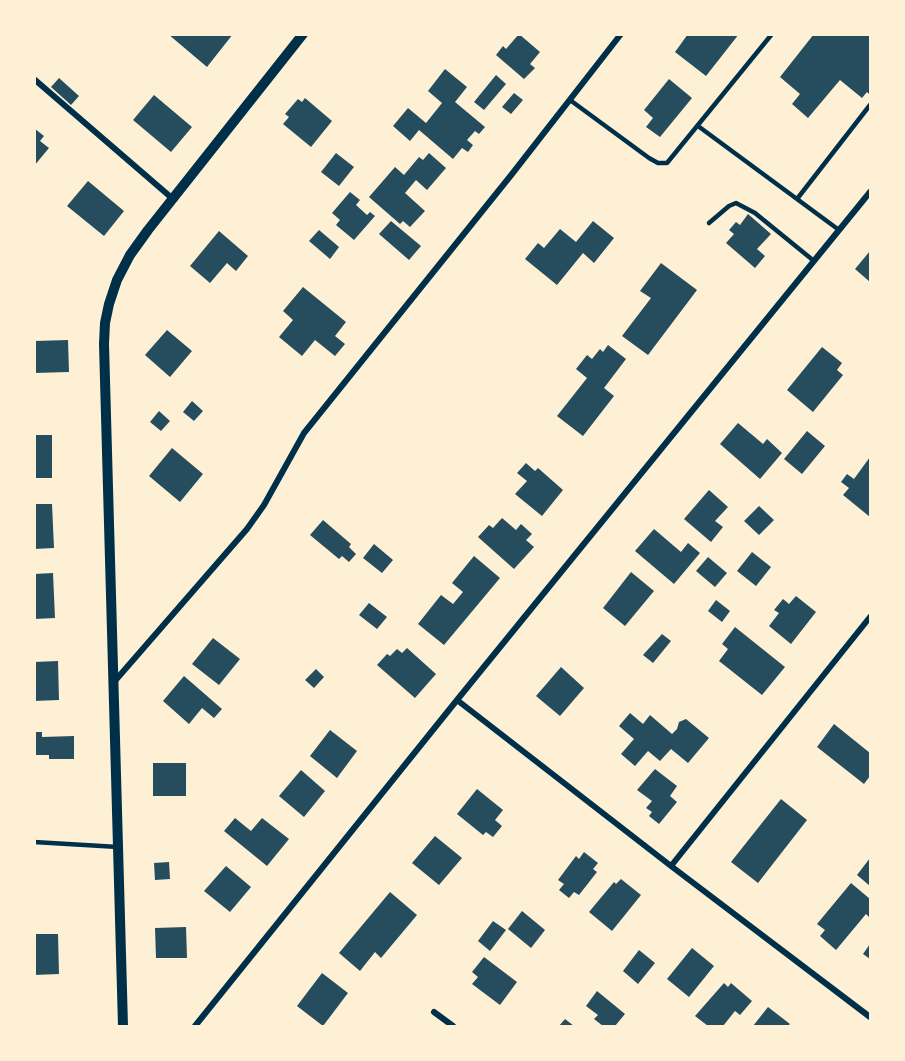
<!DOCTYPE html>
<style>
body{margin:0}
#map{position:relative;width:905px;height:1061px;overflow:hidden;background:#fdf0d5;font-family:"DM Sans",sans-serif}
canvas{display:block}
.frame{position:absolute;inset:0;border:36px solid #fdf0d5;pointer-events:none}
</style>
<div id="map">
<canvas width="905" height="1061"></canvas>
<div class="frame"></div>
</div>
<script>
const ctx = document.querySelector('canvas').getContext('2d');
ctx.lineJoin = 'round';
function fill(path, color) { ctx.fillStyle = color; ctx.fill(path, 'evenodd'); }
function trace(path, color, width, dash) { ctx.strokeStyle = color; ctx.lineWidth = width; ctx.lineCap = dash ? 'butt' : 'round'; ctx.setLineDash(dash || []); ctx.stroke(path); }
fill(new Path2D(`
 M168 34H233L207 67Z
 M519 34 540 52 530 64 535 68 524 79 496 55 503 46 506 49Z
 M688 34H739L706 76 675 52Z
 M814 34H870V95L867 92 862 98 840 80 808 118 792 104 800 94 780 77Z
 M445 69 467 87 455 102 485 127 479 134 475 131 467 140 473 145 468 152 462 148 453 159 419 130 410 141 393 126 408 108 426 123 442 103 428 91Z
 M496 75 506 84 484 110 474 102Z
 M59 78 79 96 71 105 51 87Z
 M669 79 692 98 660 137 646 127 653 118 644 110Z
 M514 93 523 100 511 114 502 107Z
 M154 95 192 127 171 152 133 120Z
 M305 98 332 121 311 147 283 124 289 117 285 114 298 99 302 102Z
 M34 128 44 136 40 141 49 148 34 166Z
 M336 153 354 167 339 186 321 172Z
 M429 153 446 168 427 190 416 180 405 193 425 211 410 227 403 221 400 224 369 197 395 167 404 175 419 157 423 160Z
 M88 181 124 211 104 236 67 206Z
 M350 192 360 200 356 205 367 215 370 212 375 216 354 240 336 225 340 220 332 213Z
 M748 214 771 234 757 249 765 256 755 268 726 243 734 234 729 230 736 222 740 225Z
 M391 221 421 246 409 260 379 234Z
 M593 221 614 238 594 263 583 253 557 285 525 259 538 243 544 248 560 229 576 242Z
 M319 230 339 247 330 259 309 241Z
 M219 231 248 256 236 271 227 263 210 283 190 266Z
 M870 251V282L855 269Z
 M661 263 697 290 648 355 622 336 651 298 640 291Z
 M303 287 346 322 335 336 345 344 335 356 315 340 302 356 279 337 293 320 283 311Z
 M167 330 192 351 170 377 145 355Z
 M68 340 69 372 34 373V341Z
 M608 345 626 359 604 388 614 396 583 436 557 416 587 378 576 369 587 355 592 359 600 349 603 352Z
 M822 347 842 363 837 370 843 375 813 412 787 390Z
 M192 401 203 411 194 421 183 412Z
 M159 411 170 421 161 431 150 422Z
 M738 423 763 444 767 439 782 453 760 479 720 444Z
 M807 431 825 446 802 474 784 459Z
 M34 435H52V478H34Z
 M172 448 203 474 180 502 149 476Z
 M870 457V517L843 495 849 488 841 482 847 474 854 479Z
 M526 463 535 471 538 468 563 490 542 516 515 494 527 481 517 473Z
 M709 490 728 507 715 521 723 527 711 542 684 519Z
 M34 504H52L54 548 34 549Z
 M759 506 774 520 759 535 744 521Z
 M502 518 516 530 521 524 532 534 526 540 534 547 514 569 478 537 489 525 493 528Z
 M323 520 351 544 349 547 356 554 349 562 342 556 339 559 310 535Z
 M654 529 681 552 688 543 700 553 674 584 635 551Z
 M374 544 393 560 382 573 363 558Z
 M752 552 771 567 756 586 737 571Z
 M474 556 500 578 444 645 418 624 441 595 453 604 463 592 452 583Z
 M708 557 727 573 715 587 696 571Z
 M631 572 654 591 625 626 603 608Z
 M53 573 55 618 34 619V574Z
 M796 596 816 612 791 644 769 626 779 613 774 610 783 599 789 604Z
 M716 600 730 611 722 622 708 611Z
 M369 603 387 617 377 629 359 615Z
 M735 627 785 667 762 695 719 661 728 649 722 644Z
 M662 634 671 641 653 663 643 655Z
 M213 638 240 659 219 685 192 664Z
 M407 648 436 674 415 698 377 665 387 654 390 656 397 649 402 653Z
 M58 661 59 700 34 701V662Z
 M561 667 584 688 560 716 536 696Z
 M316 669 324 677 314 688 305 680Z
 M184 676 222 709 214 718 202 708 189 724 163 701Z
 M630 713 643 724 650 715 672 734 677 729 679 722 686 719 709 738 688 763 671 749 660 761 648 751 635 766 621 754 634 739 619 726Z
 M834 724 870 753V776L864 784 817 747Z
 M330 730 357 751 337 778 310 756Z
 M34 732H42V737L74 736V759H49V755H34Z
 M153 763H186V796H153Z
 M655 769 677 786 670 796 677 802 659 824 649 816 652 812 646 808 652 801 637 790Z
 M301 770 325 791 304 817 279 796Z
 M477 789 503 810 495 820 502 826 493 837 486 832 483 835 457 814Z
 M781 799 807 820 758 883 731 862Z
 M235 818 251 831 262 818 289 839 267 866 224 831Z
 M435 836 462 858 439 885 412 863Z
 M584 852 598 863 593 869 597 872 579 895 574 892 569 898 559 890 564 884 558 880 576 856 579 859Z
 M870 858V886L857 875Z
 M169 862 170 879 155 880 154 863Z
 M226 866 251 887 230 912 204 891Z
 M621 879 641 895 612 931 589 912 614 882 616 884Z
 M851 883 870 899V915L869 917 866 914 836 950 820 936 825 930 817 924Z
 M390 892 417 915 381 958 375 952 360 971 339 953Z
 M522 911 545 930 531 948 508 929Z
 M493 921 506 930 490 951 478 941Z
 M186 927 187 958H156L155 928Z
 M34 934H58L59 974 34 975Z
 M870 944V959L863 954Z
 M692 948 714 966 689 997 667 979Z
 M639 950 655 963 638 984 623 971Z
 M484 957 517 982 500 1005 472 984 478 977 472 972Z
 M322 973 348 993 323 1026 297 1006Z
 M724 983 728 987 731 983 752 1001 740 1015 735 1011 723 1026H708L695 1016Z
 M597 991 625 1014 615 1026H603L594 1019 598 1015 586 1006Z
 M768 1007 790 1024 788 1026H753Z
 M565 1019 574 1026H559Z`), '#264d5e');
trace(new Path2D(`
 M570 100 649 158 658 163H667L772 34
 M698 126 839 230
 M797 199 870 105
 M709 223 729 206 736 203 755 213 814 261
 M34 842 118 847`), '#003049', 4.5);
trace(new Path2D(`
 M34 79 173 199
 M114 682 247 529 264 505 304 433 512 174 621 34
 M457 700 671 866 870 1017
 M671 866 870 617
 M434 1012 453 1026
 M195 1026 457 700 870 192`), '#003049', 6);
trace(new Path2D(`
 M123 1026 104 344 105 323 109 304 117 280 130 255 148 230 303 34`), '#003049', 10);
</script>
